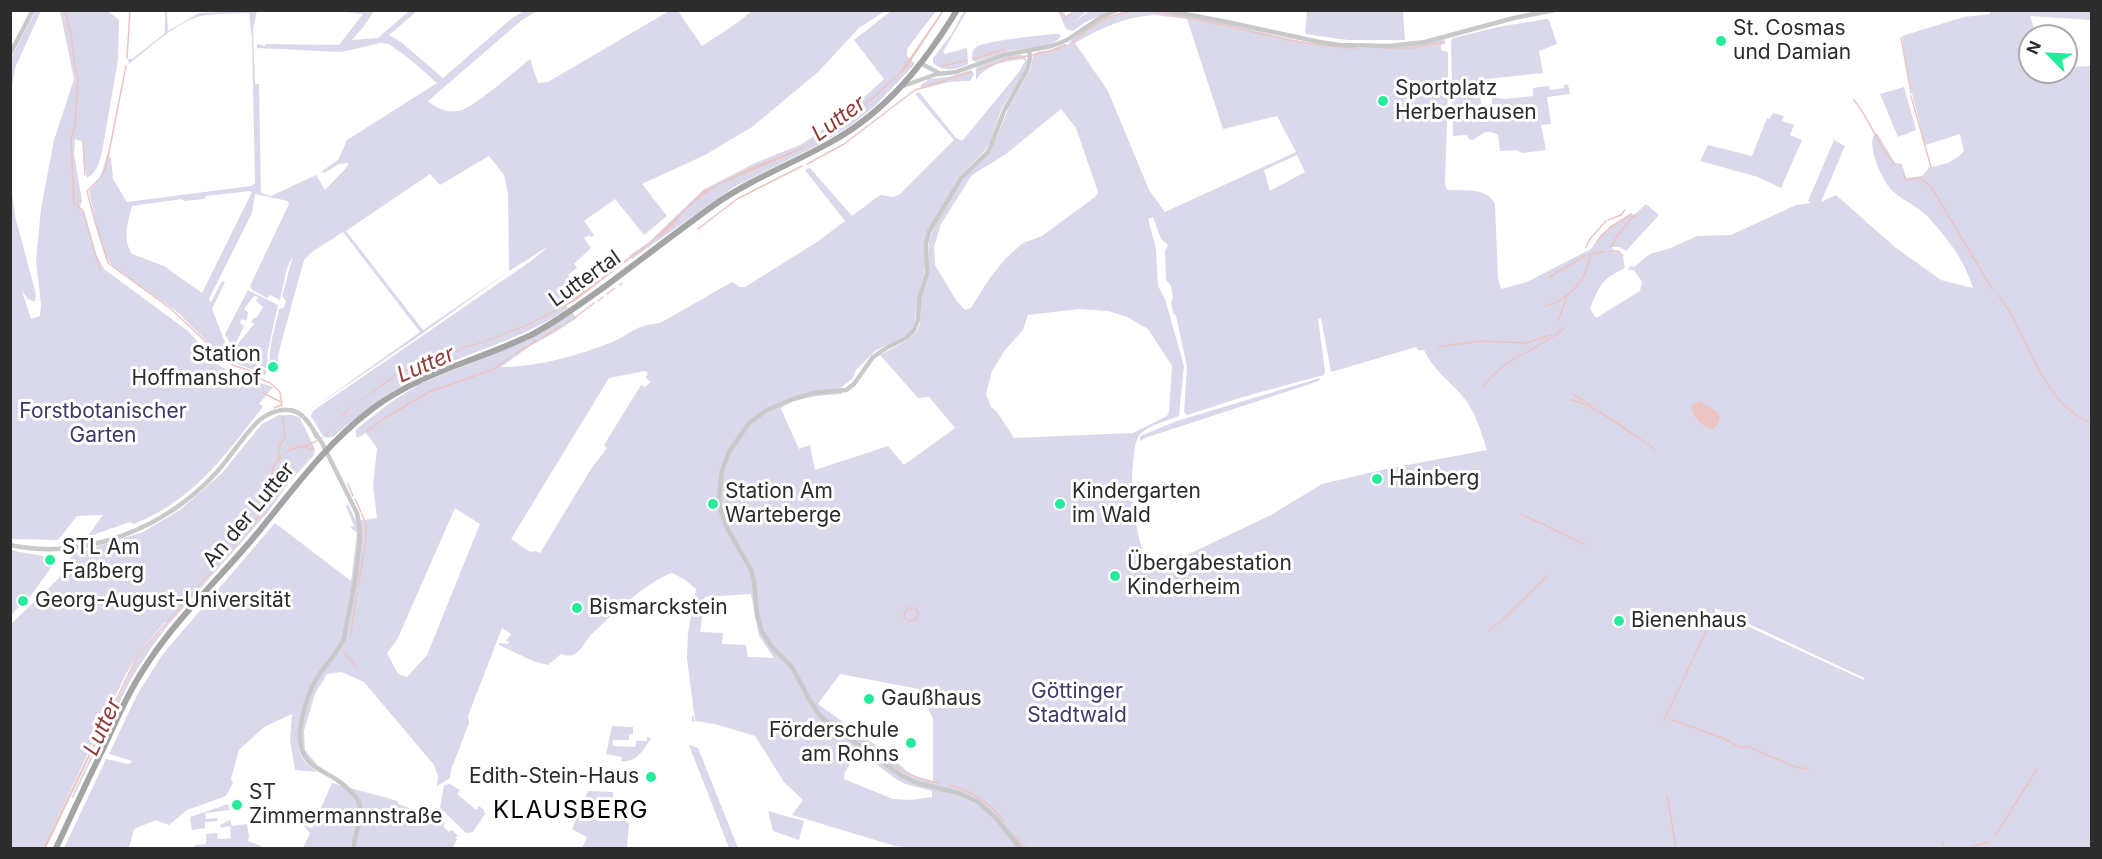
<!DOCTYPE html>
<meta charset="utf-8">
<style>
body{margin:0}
#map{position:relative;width:2102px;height:859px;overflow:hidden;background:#fff;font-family:Inter,sans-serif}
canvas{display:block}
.frame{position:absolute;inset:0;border:12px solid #2c2c2c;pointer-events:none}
.north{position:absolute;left:2018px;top:24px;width:60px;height:60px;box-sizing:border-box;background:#fff;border:2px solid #ababab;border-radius:50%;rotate:294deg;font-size:16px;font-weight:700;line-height:24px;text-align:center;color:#2c2c2c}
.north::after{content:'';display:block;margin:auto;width:21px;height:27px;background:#25ec9a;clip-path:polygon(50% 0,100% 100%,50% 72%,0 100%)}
</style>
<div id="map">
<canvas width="2102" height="859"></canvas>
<div class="frame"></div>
<div class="north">N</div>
</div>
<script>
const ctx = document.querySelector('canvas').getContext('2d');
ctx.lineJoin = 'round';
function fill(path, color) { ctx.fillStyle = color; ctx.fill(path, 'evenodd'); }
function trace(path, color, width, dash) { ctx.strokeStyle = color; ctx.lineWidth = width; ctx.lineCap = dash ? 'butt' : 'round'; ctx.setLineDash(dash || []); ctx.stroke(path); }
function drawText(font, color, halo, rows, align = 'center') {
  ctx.font = font + ' Inter,sans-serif'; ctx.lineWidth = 6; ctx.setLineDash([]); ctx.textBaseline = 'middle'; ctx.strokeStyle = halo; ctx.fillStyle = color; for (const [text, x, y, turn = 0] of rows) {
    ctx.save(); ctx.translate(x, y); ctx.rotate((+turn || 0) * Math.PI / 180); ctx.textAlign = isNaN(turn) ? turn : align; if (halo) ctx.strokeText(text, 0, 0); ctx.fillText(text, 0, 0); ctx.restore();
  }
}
fill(new Path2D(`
 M36 10 41 11 15 68 11 92V58Z
 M60 11H108L119 20 118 60 102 152C99 164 97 172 87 178L83 158V142L75 139 74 154 82 201 80 207 85 216 95 252 104 269 188 331 214 359 213 361 231 373 273 387 259 404 263 406 258 413C231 448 204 484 167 507 157 514 145 519 134 524L130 522 87 537 103 515 77 516 58 540 11 539V185L15 216 36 294 35 302 28 299 22 291 31 319 40 316 41 305 36 260 41 209 54 140 74 79Z
 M165 11H167L168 31 199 13 257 11 253 29 255 84H259L261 193 271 196 316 175 325 190 347 167 348 163 339 164 324 173 322 171 338 160 347 140 437 83 411 60 389 44 381 43 341 52 257 48V44L265 46V44L339 45 363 14 337 11H374L364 26 352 40 378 38 409 11H417L389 35 401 42 443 78 511 19 524 11H537L522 20 428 101C436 108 447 113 458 111 473 109 516 70 530 59L538 83 548 82 669 11H678L702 46 737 23 752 11H885L859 28 818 72 752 127 705 155 642 184 667 216 644 235 615 199 584 221 594 235 591 237 589 235 584 238 591 248 574 264 577 268 568 275 580 292 565 303 568 308C530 335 486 347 444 365 401 383 367 407 333 437L328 438 323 436 311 416 313 411 531 261 549 246 509 271 422 334 309 411 420 332 343 232 312 252 304 260 282 340 278 356V371L272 372C266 352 275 329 279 309L284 308 286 301 282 296 293 256 287 268 280 300 270 295 267 298 252 290 250 286 289 204 288 201 255 194 252 213 209 299 211 302 222 281 225 282 212 309C217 320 228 355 236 360 246 367 253 357 266 371V375L256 374 257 371 226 360 176 311 115 269C99 252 94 214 89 191L101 175 107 155 111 158 113 179 127 202 251 186 255 183 252 40 249 13C233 14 216 13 201 16 178 21 148 49 129 64L128 59H132L165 33ZM489 156 504 175 508 194 509 271 423 330 346 231 430 174 440 185ZM250 191 252 192 202 293 164 266 132 254C122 239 128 222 132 206L182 199 184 201 204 199 206 196Z
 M891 11H936L907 49V56L915 64 874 107 850 126 818 145 734 187 632 259 629 256 649 242 703 190 755 163 802 144 850 110 884 79 854 40Z
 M964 11H967L943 52 945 54 967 48 968 64C957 70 942 72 933 63V58L951 35Z
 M1058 11H1062L1065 17 1075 11H1087L1072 24 1089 11H1109L1084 23 1073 31 1066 29Z
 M1129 11C1194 10 1257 33 1320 45 1355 51 1410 48 1444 39L1446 43 1441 45V50L1448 52V91L1445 183 1447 190C1464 191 1487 187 1495 204L1498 278 1501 289 1527 282 1591 249 1601 234 1631 213 1635 217 1634 215 1646 204 1659 215 1626 251 1620 247H1612L1613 250C1624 252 1623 258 1625 268 1601 280 1600 284 1590 309L1596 318 1640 291 1642 282 1634 270H1628L1630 266 1634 267 1650 254 1668 249 1697 236 1731 235 1796 205 1811 203 1808 201 1834 140 1845 146 1821 202 1836 195 1896 248 1941 280 1973 288C1965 261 1948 239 1929 218 1920 207 1905 202 1895 193 1883 184 1867 148 1874 134L1877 133 1895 163 1902 164 1906 178 1922 176 1929 168 1948 163 1958 157 1964 151 1960 134 1925 145 1906 69 1902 36 1964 17 1990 14 1991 11H2091V20L2030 16 2037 36H2030V72H2066V67L2091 66V848H918L895 846 792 815 803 800 784 782 755 736 715 724 695 721 687 658 688 633 696 589 684 579 672 573C650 579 607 619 590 636 585 642 581 651 575 654 570 657 565 655 561 654L548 665 533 661 499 645V643L508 644 509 642 506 641 511 634 502 628 468 716 469 723 451 770 450 778 437 786 438 776 434 765 364 682 342 672 327 674 315 694 304 731 305 750 319 767C316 764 311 762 308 758 293 742 308 700 313 680 304 699 290 740 303 759 307 765 313 768 317 772L295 770 290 740 292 714 264 727 239 750 231 779 233 783 226 796 187 810 169 825 156 820 134 829 129 848H64L106 759 129 764 132 761 109 754 137 695 162 655 275 523 351 581 357 533 350 527 354 526 346 506 348 504 356 521 377 518 373 485 377 448 366 433 357 438 355 431 360 426 394 400 420 384 527 340 572 312 577 318 554 333 530 346 501 367C539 367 579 355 615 341 624 337 634 328 644 326 650 324 656 324 662 322L732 282 740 287H745L817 242 845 221 805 170 810 168 852 216 880 195 894 197 900 194 954 140 915 94 919 92 956 138 962 141 1019 72 1025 61 1023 59C1004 62 988 63 976 80V67C989 61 1013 49 1026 57L1027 62 1024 72 1001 110 990 143 982 154 958 178 927 232 924 274 917 300 915 322 911 331 907 335 875 351 856 370 853 378 839 389 842 394C826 395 791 397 781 409L799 449 810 445 815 470 888 446 904 465 955 428 929 397 918 398 880 355 906 341 917 331 920 323 921 302 928 277 929 242 932 232 962 179 992 149 1009 107 1030 70 1033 56 1037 52 1050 50 1064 44 1068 45C1079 27 1108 14 1129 11ZM1154 15 1187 19 1223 129 1277 116 1296 152 1165 212 1149 190 1108 91 1075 43C1101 28 1124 17 1154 15ZM1061 109 1076 128 1098 192 1095 197 1042 236 1023 243 1005 259 987 282 971 308 965 310 956 300 935 265 934 247 941 224 972 175 1006 154ZM1297 155 1305 172 1270 191 1264 170ZM1153 217 1161 239 1168 245 1165 251 1166 280 1171 286 1173 298 1171 302 1173 313 1176 316 1187 367 1184 412 1187 415 1246 396 1324 375 1325 371 1318 319 1321 318 1331 372 1416 347 1418 350H1424C1432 369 1451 382 1464 398 1476 413 1481 432 1487 450L1386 469 1322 484 1271 515 1149 573C1136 530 1128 499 1134 454 1135 447 1136 438 1141 433 1152 424 1167 421 1179 416L1184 366 1165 299 1158 286 1156 249 1148 219ZM1079 309 1108 311 1127 317 1148 329 1172 366 1169 412 1167 416 1133 433 1014 438 997 412 991 407 986 394 992 371 1005 350 1023 330 1028 315ZM645 371 648 373 646 378 651 382 645 387 641 385 604 445 607 448 591 469 540 553 536 551 530 552 511 539 609 378ZM455 508 480 524 427 655 407 677 398 674 387 653 397 640ZM751 594 759 636 774 658 748 657 746 645 722 644 723 633 700 632 705 597ZM1715 608 1864 678V680L1721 614 1717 616 1708 631 1715 616ZM840 674 919 689 933 719V781L911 775 888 754 818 704ZM858 751 896 779 905 784 932 791V797L910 800 893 799 844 779 845 772Z
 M1307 11H1403L1405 40H1348L1305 34Z
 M1546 19 1549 20 1557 44 1539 51 1543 73 1486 79 1487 87 1480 88 1481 106 1492 105V97L1505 99 1533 96V88L1549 86 1550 90 1564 88V84L1568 85 1570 94 1547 97 1551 124 1541 125 1546 150 1522 153 1517 150 1500 151 1498 135C1487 128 1483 133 1473 140L1469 139 1467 135 1453 136 1451 41 1453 38 1498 27Z
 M1055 34H1059L1061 36C1051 51 1025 47 1010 51 998 54 987 58 976 62L972 60C972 56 972 51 976 47 984 41 1042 35 1055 34Z
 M971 70 974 74 970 81 949 82 922 89 920 86 929 79 948 77Z
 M1904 87 1916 130 1898 137 1880 94Z
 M1773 113 1784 116 1782 121 1794 125 1790 135 1802 140 1781 188 1758 177 1700 161 1708 145 1752 156 1767 118 1770 119Z
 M248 290 278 305 267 355 269 372C255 356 244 365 235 354 237 340 247 335 254 324L251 322 254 318 257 317 263 307 256 301 258 297 254 296 244 309 248 312 247 321 242 319 240 323 244 326 233 349 225 334Z
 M1320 378 1319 381 1145 438 1140 441V436L1177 421Z
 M279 415H293L300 418 315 449 314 455 290 481 268 512 169 624 151 648 130 681 73 798H71L138 656 167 623 165 622 137 655 125 676 43 848H11V624L59 578 73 554 143 532 180 510 222 473 262 424Z
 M11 550C25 554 45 554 56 561L32 594 11 615Z
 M612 726 633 727V734H629V740H613V746L635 747 636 741H647V737L651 738C645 749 635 764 621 761L622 757 606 754Z
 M689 745 698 748 738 848H729Z
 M332 783 398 801V804L425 813 427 810 445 823 443 826 449 832 452 830 458 836 455 837 457 839 453 848H303L310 833 303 825 312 828Z
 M450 784 460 790 457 794 476 810 479 806 484 810 485 814 473 832 466 833 440 808 444 785Z
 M588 791 613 792 612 821H626L629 824 627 848H582L587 837 572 829Z
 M228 804 230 810 205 813 206 819 217 818 218 821 205 822V828L192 830 190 817Z
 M768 811 804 821 799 840 773 831Z
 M230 820 232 826 247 824 249 837 248 841 261 846 260 848H190H195V845L206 844V834L217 833 218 839 231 838 230 826 221 828 220 825Z`), '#dad8eb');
fill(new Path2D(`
 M942 11H944L907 67 868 103 800 150 716 186 691 205 679 217 673 226 575 301 531 324 483 343 464 348 452 354 440 356 420 368 400 373 351 408 333 426 328 435 308 446 285 452 274 468 271 499 263 508 256 522 138 656 46 848H43L137 655 253 524 268 499 270 477 274 464 280 456 291 448 306 445 325 436 345 412 400 371 419 366 439 355 453 352 466 346 483 342 530 323 566 304 650 242 704 191 748 169 803 147 826 131 867 102 900 72Z
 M1699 401 1719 413C1721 421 1718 425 1712 429 1702 427 1691 416 1692 406Z`), '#ecc5c3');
trace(new Path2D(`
 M65 10 71 34 75 68 78 76 75 126 71 138 74 205 81 200
 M1060 10 1065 16
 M1063 19 1076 10
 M1901 38 1911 93
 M1073 42C1089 27 1107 15 1129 12 1150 8 1173 15 1193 19 1247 29 1302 47 1357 48
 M1386 48H1412L1444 42
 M1032 55 1054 50 1066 45
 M127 58 130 10
 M973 59 1005 49
 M942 68 943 66 967 60
 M978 70 1010 58 1029 56
 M1911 96 1931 167
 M1854 100C1871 120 1877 146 1895 165
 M83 142 85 175
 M807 164 844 144 915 90 971 72
 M1903 173 1906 180 1921 178 1932 188 1992 289
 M101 177 106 167 126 66
 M88 190 97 181
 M87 191 95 222 108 263 171 309 225 360 235 366 255 372
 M77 206 83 210 100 270
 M1608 220 1621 215 1625 210
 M698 229 737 199 802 166
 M1597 242 1609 228 1631 214
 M1586 247 1590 239 1606 221
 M1611 247 1618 235 1634 215 1635 217
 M1609 251H1618L1623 256
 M1549 277 1585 256
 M620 285 622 283
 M607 294 615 288
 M1998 295C2030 334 2039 403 2092 423
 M598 301 603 297
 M1545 306C1568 301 1588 279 1590 254L1604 252
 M573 319 594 303
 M1558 321 1567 297
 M565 324 569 321
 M542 338 561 326
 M1438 347 1480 341 1525 343 1551 335
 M515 354 538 340
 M259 378 270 383 280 392 282 406
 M1484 386C1504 356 1539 351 1564 328
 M263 393 281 402
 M1574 395 1591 405
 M1570 400C1591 402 1633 435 1652 447L1654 451
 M274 408 281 405
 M366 432 383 419 429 392 494 369 512 356
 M303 446 313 450
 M278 459 280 445 285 437 283 417
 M348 484 353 496
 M355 499 361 512
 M362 514 365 522
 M1521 514 1584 544
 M358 588 366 538V524
 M906 620C903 616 904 611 908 608H915C919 612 919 617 915 620L908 621
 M1498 624 1548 575
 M1489 631 1496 625
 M350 638 357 593
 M343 651 356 667
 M693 717V721
 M1664 720 1714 615
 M1672 720 1720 737 1740 747H1749L1795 767 1808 769
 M851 734C883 755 898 776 938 783
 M950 785C972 791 990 803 1004 821
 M1667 795 1676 848
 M1011 833 1019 842 1028 848
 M1995 836 2037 769
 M1941 848 1944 842
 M1968 848 1988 842`), '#ecc5c3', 1.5);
trace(new Path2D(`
 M1164 10 1227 22 1319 42 1339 45 1390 46 1425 42 1514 18 1554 10
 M10 54 33 10
 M922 64 939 73
 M903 86 937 74 956 72 1003 55 1052 46 1067 40 1101 17 1117 10
 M316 434 322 443 357 513 359 524 360 539 355 581 344 638C335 660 316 671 308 697 300 721 291 753 317 768 328 775 339 779 348 789 352 793 357 797 359 803 365 819 353 833 354 848
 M10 545C86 561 165 528 216 473 230 458 251 423 267 415 293 402 306 414 317 437
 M1020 848 996 818 978 802 959 793 917 783 902 776 837 730 820 716 809 699 792 667 772 647 762 632 757 615 754 581 751 570 726 526 720 508 719 498 722 471 729 452 749 423 767 410 793 399 814 393 846 390 854 384 873 357 888 347 906 338 914 330 918 320 919 300 927 273 926 244 929 232 961 178 987 153 991 146 1004 111 1027 70 1030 58 1029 50`), '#c9c9c9', 4.5);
trace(new Path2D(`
 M56 848C72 814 88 779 105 745 118 716 131 687 149 661 181 613 224 574 260 530 295 487 328 442 372 409 423 371 478 361 533 334 559 320 583 302 607 285 643 258 678 231 714 205 751 179 792 164 831 142 887 111 924 64 957 10`), '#a4a4a4', 6);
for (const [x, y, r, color] of [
 [1721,41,6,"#25ec9a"],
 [1383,101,6,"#25ec9a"],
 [273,367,6,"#25ec9a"],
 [1377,479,6,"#25ec9a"],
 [713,504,6,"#25ec9a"],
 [1060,504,6,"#25ec9a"],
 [50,560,6,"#25ec9a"],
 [1115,576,6,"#25ec9a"],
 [23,601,6,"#25ec9a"],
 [577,608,6,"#25ec9a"],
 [1619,621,6,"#25ec9a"],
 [869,699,6,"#25ec9a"],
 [911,743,6,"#25ec9a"],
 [651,777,6,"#25ec9a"],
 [237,805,6,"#25ec9a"]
]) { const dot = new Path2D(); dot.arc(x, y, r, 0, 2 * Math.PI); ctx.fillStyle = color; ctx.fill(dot); trace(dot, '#fff', 2); }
drawText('21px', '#2c2c2c', '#fff', [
 ["St. Cosmas",1733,29],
 ["und Damian",1733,53],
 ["Sportplatz",1395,89],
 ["Herberhausen",1395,113],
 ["Station",261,355,"right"],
 ["Hoffmanshof",261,379,"right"],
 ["Hainberg",1389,479],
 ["Station Am",725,492],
 ["Warteberge",725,516],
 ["Kindergarten",1072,492],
 ["im Wald",1072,516],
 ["STL Am",62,548],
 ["Faßberg",62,572],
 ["Übergabestation",1127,564],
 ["Kinderheim",1127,588],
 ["Georg-August-Universität",35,601],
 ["Bismarckstein",589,608],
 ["Bienenhaus",1631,621],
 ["Gaußhaus",881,699],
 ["Förderschule",899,731,"right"],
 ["am Rohns",899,755,"right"],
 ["Edith-Stein-Haus",639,777,"right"],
 ["ST",249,793],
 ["Zimmermannstraße",249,817]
], 'left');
drawText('21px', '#2c2c2c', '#fff', [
 ["Luttertal",585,279,-35],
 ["An der Lutter",249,515,-50]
]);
drawText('21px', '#413868', '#fff', [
 ["Forstbotanischer",103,412],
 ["Garten",103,436],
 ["Göttinger",1077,692],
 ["Stadtwald",1077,716]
]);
drawText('italic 22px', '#903c38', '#fff', [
 ["Lutter",839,119,-36],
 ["Lutter",426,365,-23],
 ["Lutter",103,727,-65]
]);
ctx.letterSpacing = '1.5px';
drawText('24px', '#000', '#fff', [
 ["KLAUSBERG",571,811]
]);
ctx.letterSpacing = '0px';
</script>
